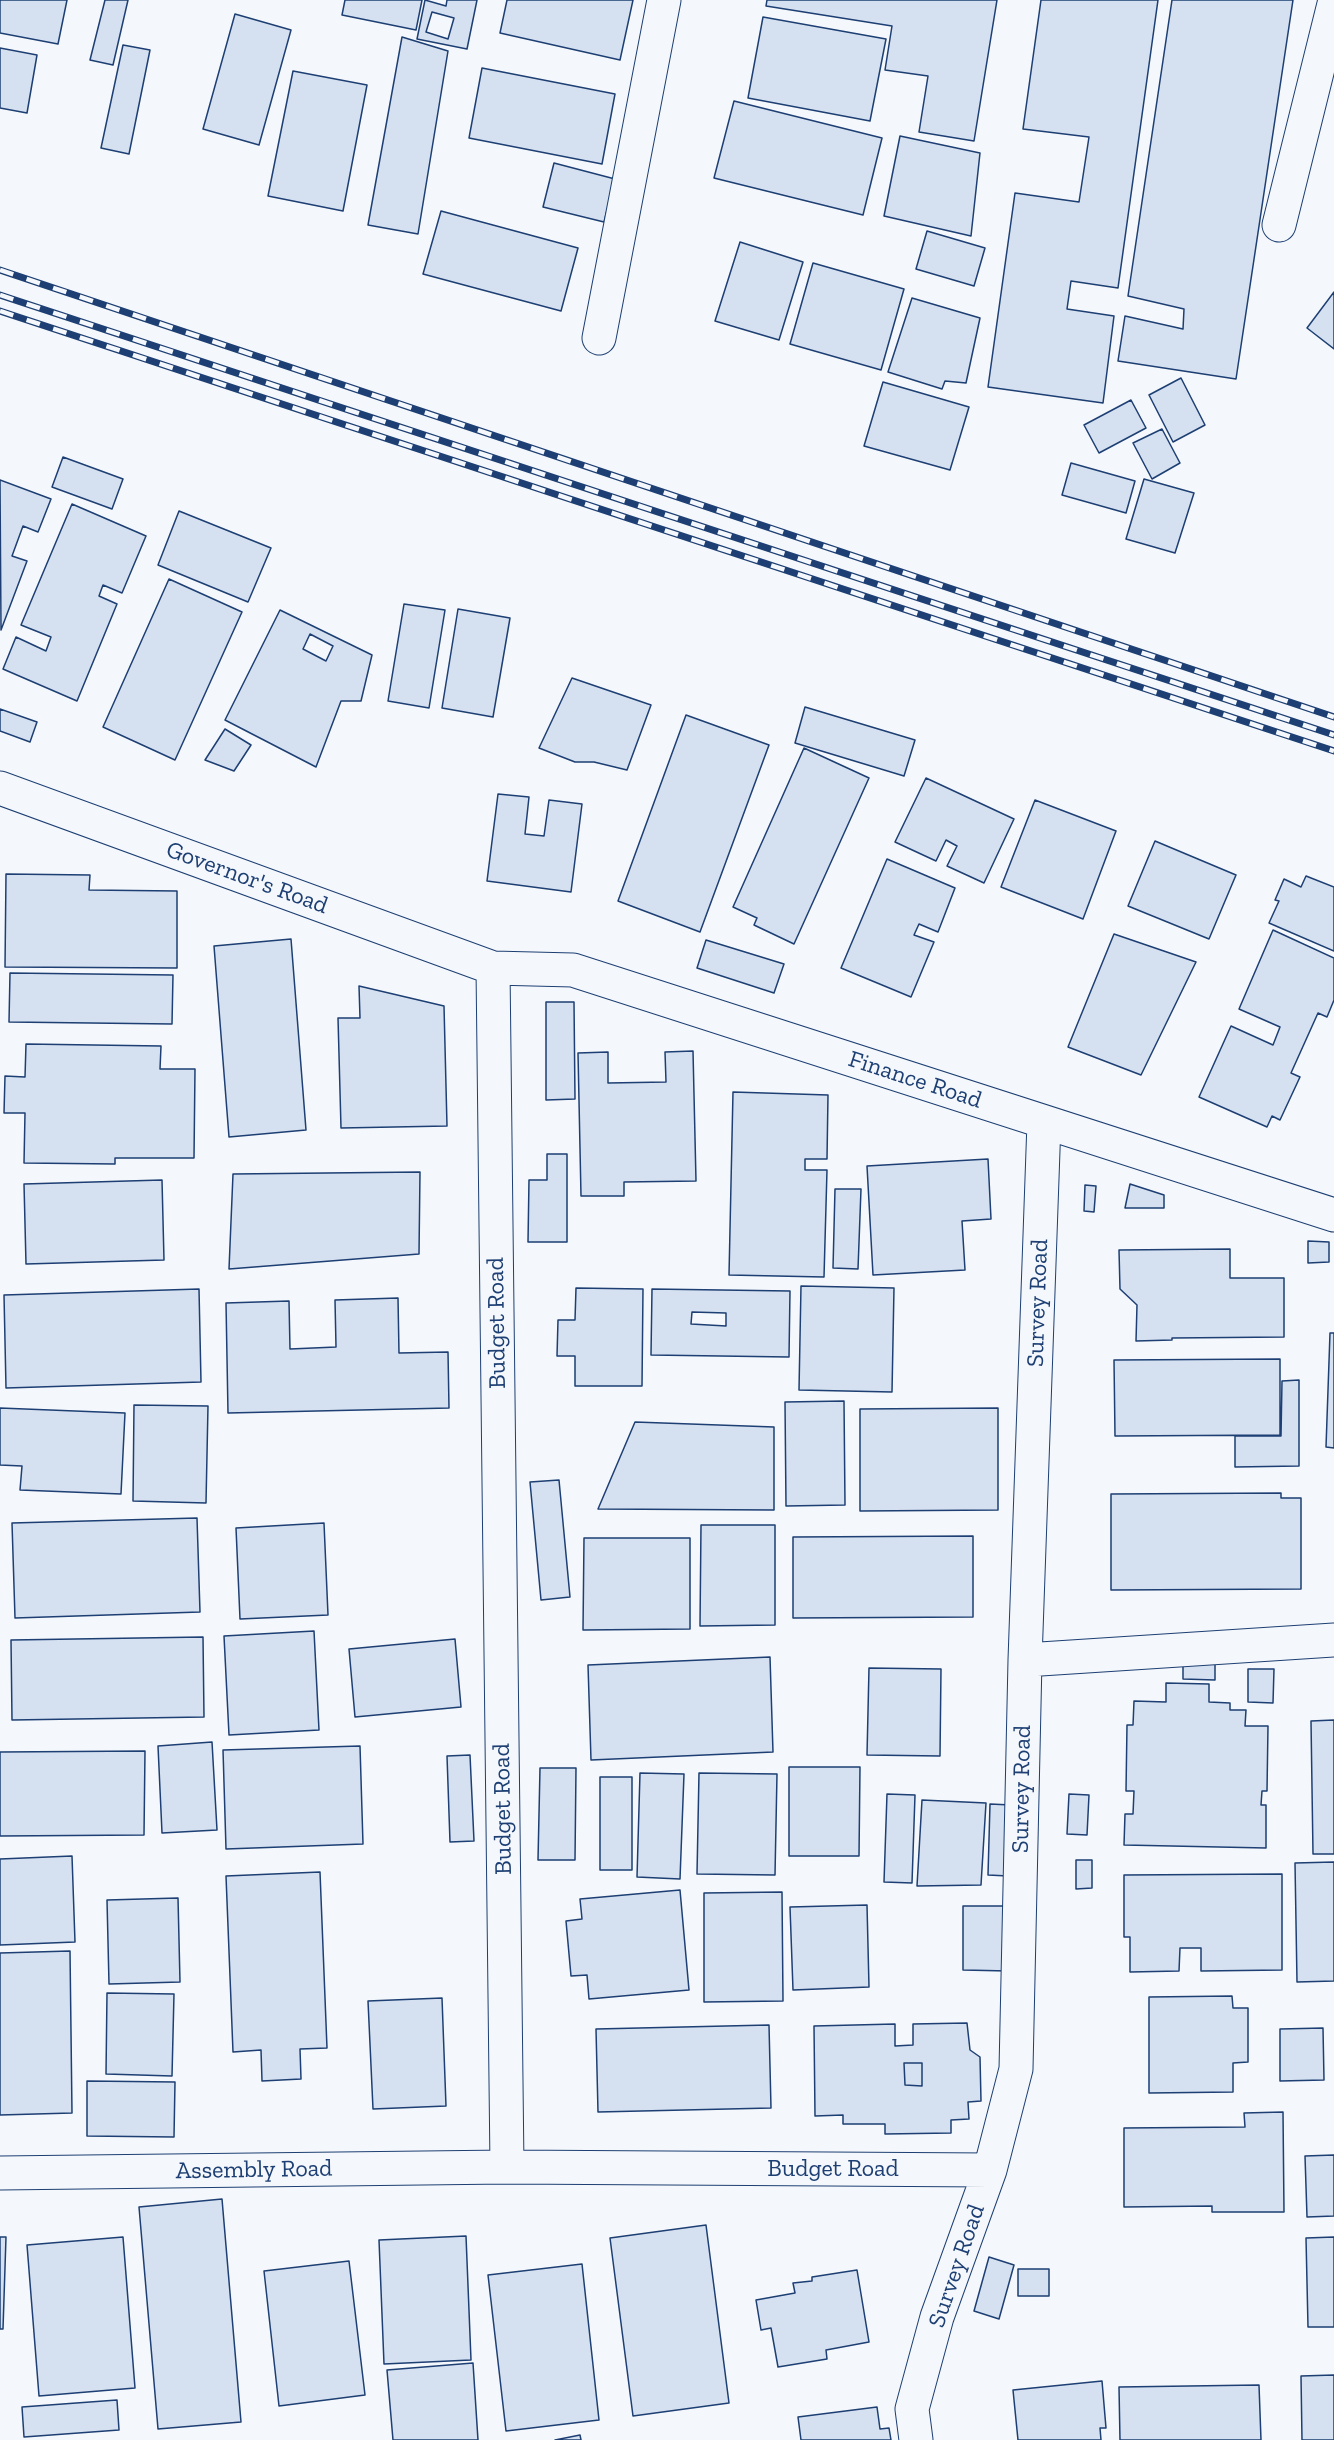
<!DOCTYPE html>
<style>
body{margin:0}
canvas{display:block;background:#f4f7fb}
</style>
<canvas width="1334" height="2440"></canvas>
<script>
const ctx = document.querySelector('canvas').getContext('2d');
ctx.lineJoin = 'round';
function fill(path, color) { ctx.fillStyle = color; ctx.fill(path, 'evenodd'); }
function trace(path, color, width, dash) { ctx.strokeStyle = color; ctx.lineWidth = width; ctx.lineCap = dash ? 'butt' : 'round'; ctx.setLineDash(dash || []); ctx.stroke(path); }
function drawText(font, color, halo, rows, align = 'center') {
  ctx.font = font + ' "Zilla Slab",serif'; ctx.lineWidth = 4.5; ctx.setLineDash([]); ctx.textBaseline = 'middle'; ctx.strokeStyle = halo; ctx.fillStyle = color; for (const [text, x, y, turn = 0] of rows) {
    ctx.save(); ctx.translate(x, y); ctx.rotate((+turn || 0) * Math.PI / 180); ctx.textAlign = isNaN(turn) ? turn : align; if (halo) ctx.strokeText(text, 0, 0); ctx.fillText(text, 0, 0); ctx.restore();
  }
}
const building = new Path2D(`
 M0 0H67L58 44 0 33Z
 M105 0H128L113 65 90 60Z
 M345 0H422L416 30 342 15Z
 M425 0 446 6 447 0H477L467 49 417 39ZM432 12 454 18 448 39 426 32Z
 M507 0H633L620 60 500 33Z
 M767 0H997L974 141 919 132 928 76 885 70 892 26 766 6Z
 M1041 0H1158L1118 288 1071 281 1067 309 1114 316 1103 403 988 387 1015 193 1079 202 1089 137 1023 129Z
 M1172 0H1293L1236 379 1118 361 1125 316 1183 329 1184 309 1128 296Z
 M235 14 291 30 259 145 203 129Z
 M763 17 886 39 870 121 748 98Z
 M402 37 448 51 418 234 368 225Z
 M123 45 150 50 129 154 101 148Z
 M0 48 37 55 27 113 0 108Z
 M482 68 615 94 602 164 469 138Z
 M293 71 367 85 343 211 268 196Z
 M734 101 882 138 863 215 714 178Z
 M900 136 980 153 971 236 884 216Z
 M554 163 615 179 604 222 543 207Z
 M441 211 578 248 561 311 423 274Z
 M927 231 985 248 974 286 916 269Z
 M740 242 803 262 779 340 715 321Z
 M813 263 904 289 881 370 790 344Z
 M1334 292V349L1307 328Z
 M912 298 980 318 966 383 945 381 942 389 888 372Z
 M1181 378 1205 425 1173 442 1149 395Z
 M883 382 969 407 950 470 864 446Z
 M1131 400 1146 428 1099 453 1084 425Z
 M1162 429 1180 463 1152 479 1133 443Z
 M63 457 123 479 112 509 52 487Z
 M1071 463 1135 481 1126 513 1062 495Z
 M1144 479 1194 493 1175 553 1126 539Z
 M0 480 51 499 38 532 23 526 12 556 27 561 1 630Z
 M72 504 146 536 122 593 103 585 99 596 117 604 77 701 3 669 16 637 46 651 51 637 21 625Z
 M179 511 271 548 248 602 158 565Z
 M169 579 242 612 175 760 103 727Z
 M404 604 445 610 429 708 388 701Z
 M458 609 510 618 493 717 442 708Z
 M280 610 372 655 361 701H341L316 767 225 720ZM310 634 333 646 326 661 303 649Z
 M572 678 651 705 627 770 594 762H575L539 748Z
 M805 707 915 740 904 776 795 743Z
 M0 709 37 722 30 742 0 731Z
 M686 715 769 745 700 932 618 901Z
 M225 729 251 745 234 771 205 760Z
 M804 748 869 778 794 944 754 925 757 918 733 907Z
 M926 778 1014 819 984 883 947 866 957 846 946 840 936 861 895 842Z
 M498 794 529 797 525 834 544 836 549 800 582 804 571 892 487 881Z
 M1035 800 1116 831 1083 919 1001 887Z
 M1155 841 1236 875 1209 939 1128 906Z
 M887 859 955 888 938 932 919 924 914 935 934 942 911 997 841 968Z
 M6 874 90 875 89 890 177 891V968L5 967Z
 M1306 876 1334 887V951L1269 923 1279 901 1275 900 1284 879 1301 887Z
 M1273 930 1334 958V1000L1327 1017 1318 1013 1291 1073 1300 1077 1280 1120 1272 1116 1267 1127 1199 1097 1231 1026 1273 1045 1280 1027 1239 1009Z
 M1114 934 1196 962 1141 1075 1068 1047Z
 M291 939 306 1130 229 1137 214 946Z
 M706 940 784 964 774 993 697 968Z
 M10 973 173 975 172 1024 9 1022Z
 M359 986 444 1006 447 1126 341 1128 338 1018H360Z
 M546 1002H574L575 1099 546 1100Z
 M26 1044 161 1046 160 1069H195L194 1158H115V1164L24 1163 25 1113H4L5 1076 25 1077Z
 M693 1051 696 1181 624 1182V1196H581L578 1053 608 1052V1083L666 1082 665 1052Z
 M733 1092 828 1095 827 1159H805V1170H827L824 1277 729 1275Z
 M547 1154H567V1242H528L529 1180H547Z
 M988 1159 991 1219 962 1221 965 1270 873 1275 867 1166Z
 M420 1172 419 1254 229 1269 233 1174Z
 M162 1180 164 1260 26 1264 24 1184Z
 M1130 1184 1164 1195V1208H1125Z
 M1085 1185 1096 1186 1094 1212 1084 1211Z
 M835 1189H861L858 1269 833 1268Z
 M1308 1241 1329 1242V1262L1308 1263Z
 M1230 1249V1278H1284V1337L1172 1338V1340L1136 1341 1137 1305 1120 1289 1119 1250Z
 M801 1286 894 1288 892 1392 799 1390Z
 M576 1288 643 1289 642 1386H575V1356H557L558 1320H575Z
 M199 1289 201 1382 6 1388 4 1295Z
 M652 1289 790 1291 789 1357 651 1355ZM692 1312 726 1313V1326L691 1324Z
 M398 1298 399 1353 448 1352 449 1408 228 1413 226 1303 289 1301 290 1349 336 1347 335 1300Z
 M1330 1333H1334V1448L1326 1447Z
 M1280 1359V1435L1115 1436 1114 1360Z
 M1299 1380V1466L1235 1467V1436H1281L1282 1381Z
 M844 1401 845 1505 786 1506 785 1402Z
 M134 1405 208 1406 206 1503 133 1501Z
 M0 1408 125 1413 121 1494 20 1490 22 1466 0 1465Z
 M998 1408V1510L860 1511V1409Z
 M635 1422 774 1427V1510L598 1509Z
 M559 1480 570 1597 541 1600 530 1482Z
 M1281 1493V1498H1301V1589L1111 1590V1494Z
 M197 1518 200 1612 15 1618 12 1523Z
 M324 1523 328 1615 240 1619 236 1528Z
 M701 1525H775V1625L700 1626Z
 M973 1536V1617L793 1618V1537Z
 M584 1538H690V1629L583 1630Z
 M314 1631 319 1730 229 1735 224 1636Z
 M203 1637 204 1717 12 1720 11 1640Z
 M455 1639 461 1707 355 1717 349 1649Z
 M770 1657 773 1752 591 1760 588 1665Z
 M1183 1657H1215V1680L1183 1679Z
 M869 1668 941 1669 940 1756 867 1755Z
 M1248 1669H1274L1273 1703 1248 1702Z
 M1166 1683 1209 1684V1702L1230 1703V1710H1246L1245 1726H1268L1267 1791H1262L1261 1805H1266V1848L1124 1845 1125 1814H1133L1134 1791H1126L1127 1725H1133L1134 1701 1166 1702Z
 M1334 1720V1854H1313L1311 1721Z
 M212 1742 217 1830 162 1833 158 1746Z
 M360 1746 363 1844 226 1849 223 1750Z
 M145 1751 144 1835 0 1836V1752Z
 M470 1755 474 1841 450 1842 447 1756Z
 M789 1767H860L859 1856H789Z
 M540 1768H576L575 1860H538Z
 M640 1773 684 1774 680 1879 637 1877Z
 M699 1773 777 1774 775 1875 697 1874Z
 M600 1777H632V1870H600Z
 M887 1794 915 1795 912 1883 884 1882Z
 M1069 1794 1089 1795 1087 1835 1067 1834Z
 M922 1800 986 1803 981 1885 917 1886Z
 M990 1804 1011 1805 1008 1876 988 1875Z
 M72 1856 75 1942 0 1945V1859Z
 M1076 1860H1092V1888L1076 1889Z
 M1334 1862V1981L1297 1982 1295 1863Z
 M320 1872 327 2048 300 2049 301 2079 262 2081 261 2050 233 2052 226 1876Z
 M1282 1874V1970L1201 1971V1948H1180L1179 1971 1130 1972V1937H1124V1875Z
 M680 1890 689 1990 589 1999 587 1975 571 1976 566 1921 582 1919 580 1899Z
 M782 1892 783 2001 704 2002V1893Z
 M178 1898 180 1982 109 1984 107 1900Z
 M867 1905 869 1987 793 1990 790 1907Z
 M963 1906H1008V1971L963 1970Z
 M70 1951 72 2113 0 2115V1953Z
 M107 1993 174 1994 172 2076 106 2074Z
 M1232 1996 1233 2008H1248V2062L1233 2063V2092L1149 2093V1997Z
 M442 1998 446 2106 373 2109 368 2001Z
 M967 2023 970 2050 980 2057 981 2101 968 2102 969 2119 951 2120V2133L885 2134V2124H843V2115L815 2116 814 2026 895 2024V2046L913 2045V2024ZM904 2063H922V2086L905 2085Z
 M769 2025 771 2108 598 2112 596 2029Z
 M1323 2028 1324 2080 1280 2081V2029Z
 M904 2063H922V2086L905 2085Z
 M87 2081 175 2082 174 2137 87 2136Z
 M1283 2112 1284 2212H1212V2206L1124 2207V2128L1245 2127 1244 2113Z
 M1334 2155V2216L1307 2217 1305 2156Z
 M222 2199 241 2422 158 2429 139 2207Z
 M706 2225 729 2403 633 2416 610 2238Z
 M466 2236 471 2360 384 2364 379 2240Z
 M0 2237H6L3 2329H0Z
 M123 2237 135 2388 39 2396 27 2245Z
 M1334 2237V2327H1308L1306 2238Z
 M989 2257 1014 2265 999 2319 974 2311Z
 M349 2261 365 2395 279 2406 264 2271Z
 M582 2264 599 2420 506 2431 488 2275Z
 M1018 2269H1049V2296H1018Z
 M857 2270 869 2342 826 2350 827 2359 778 2367 771 2328 761 2330 756 2300 795 2293 793 2283 812 2281V2277Z
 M473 2363 478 2440H393L387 2370Z
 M1334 2375V2440H1302L1301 2376Z
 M1102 2381 1106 2428H1100L1101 2440H1018L1013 2390Z
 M1259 2385 1261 2440H1120L1119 2387Z
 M117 2400 119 2430 24 2437 22 2407Z
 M877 2407 880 2429 889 2428 891 2440H801L798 2417Z
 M580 2435 581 2440H555Z`);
fill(building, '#d5e0f0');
trace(building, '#1d3f73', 1.5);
const minor = new Path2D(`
 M1279 225 1334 4
 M599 338 664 0
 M0 788 493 968 573 970 1334 1215
 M493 968 507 2167 990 2170
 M1025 1660 1334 1640
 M0 2173 507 2167
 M916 2440 912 2409 937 2317 990 2170 1016 2069 1025 1660 1044 1122`);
trace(minor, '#1d3f73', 35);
trace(minor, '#f4f7fb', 33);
const rail = new Path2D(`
 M0 270 1334 717
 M0 295 1334 735
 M0 311 1334 751`);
trace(rail, '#1d3f73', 7);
trace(rail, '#f4f7fb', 4.5, [14]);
drawText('24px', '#1d3f73', '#f4f7fb', [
 ["Governor's Road",247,878,20],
 ["Finance Road",915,1080,18],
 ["Survey Road",1038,1303,-88],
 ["Budget Road",497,1323,-91],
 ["Survey Road",1022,1789,-89],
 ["Budget Road",503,1809,-91],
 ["Budget Road",833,2169],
 ["Assembly Road",254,2170,-1],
 ["Survey Road",957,2266,-71]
]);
</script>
